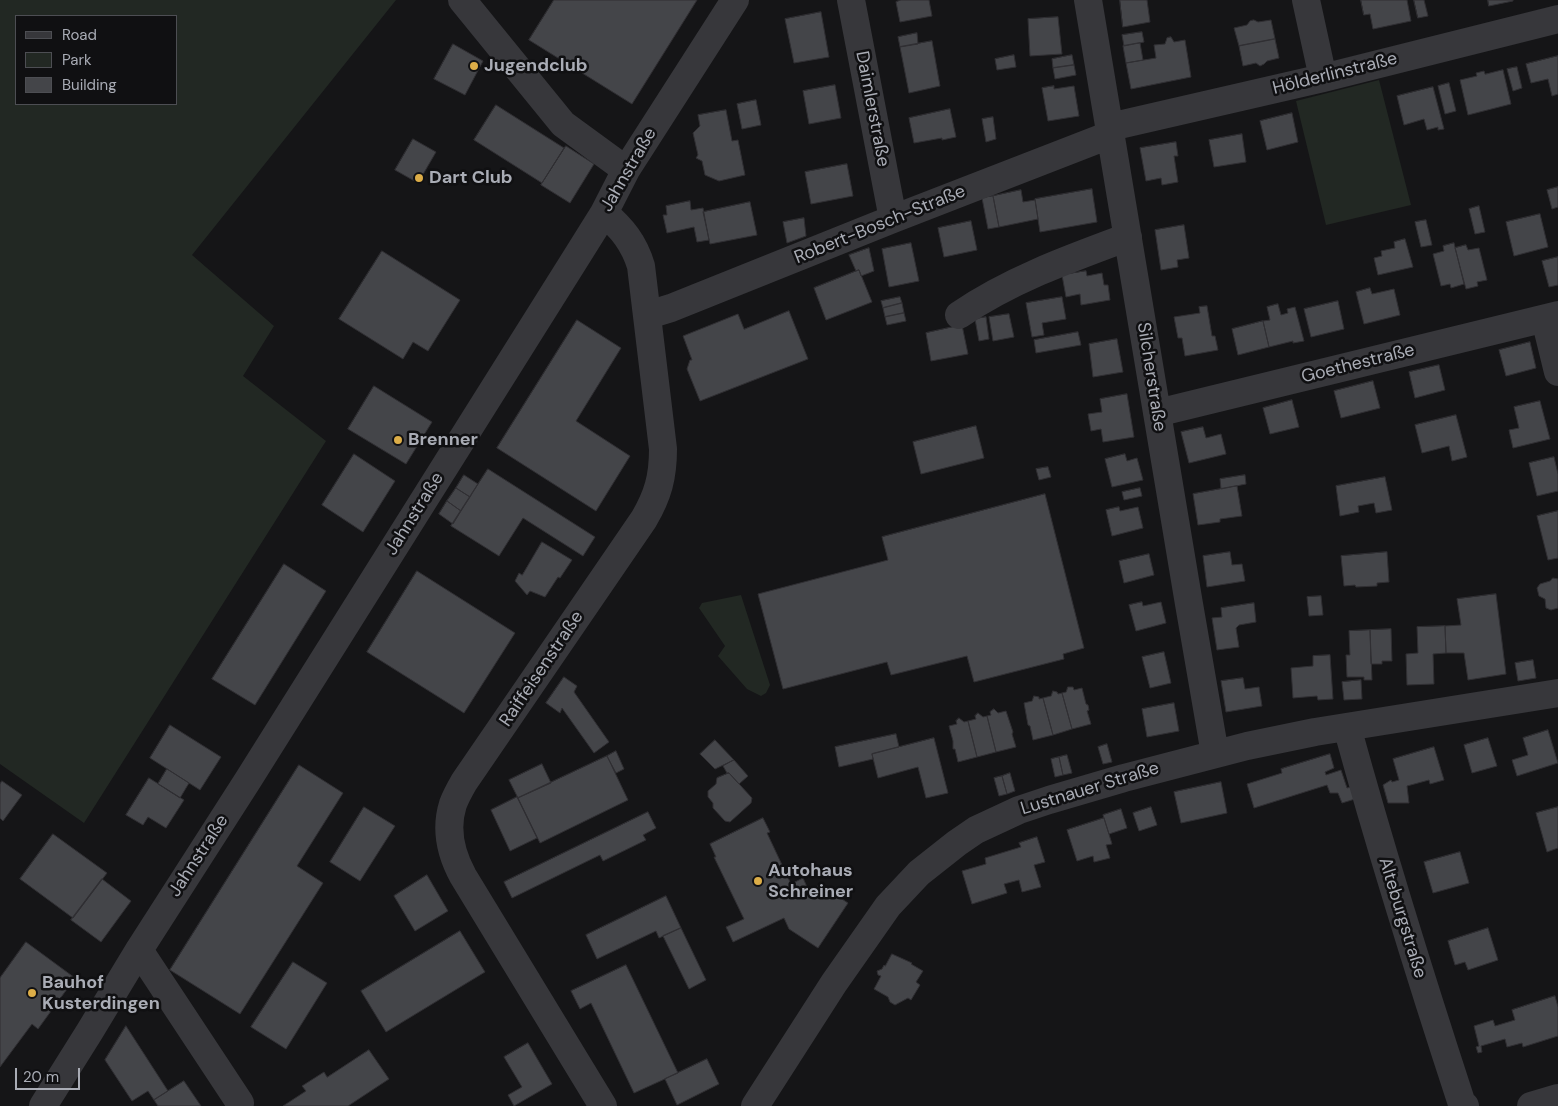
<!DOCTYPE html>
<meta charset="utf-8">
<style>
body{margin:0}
#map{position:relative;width:1558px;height:1106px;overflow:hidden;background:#151517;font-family:"DM Sans",sans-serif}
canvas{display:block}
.legend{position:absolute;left:15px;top:15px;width:162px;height:90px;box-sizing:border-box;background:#101012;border:1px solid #4d4e53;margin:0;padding:6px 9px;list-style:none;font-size:15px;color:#a9acb5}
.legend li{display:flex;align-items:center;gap:10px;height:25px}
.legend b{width:25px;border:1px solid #4d4e53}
.scale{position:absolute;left:15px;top:1068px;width:65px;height:22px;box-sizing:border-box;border:2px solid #a9acb5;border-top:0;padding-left:6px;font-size:15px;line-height:18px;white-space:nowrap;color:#a9acb5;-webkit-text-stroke:4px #101012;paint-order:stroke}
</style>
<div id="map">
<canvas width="1558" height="1106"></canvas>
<ul class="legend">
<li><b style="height:6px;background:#37373b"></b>Road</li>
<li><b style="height:14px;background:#222823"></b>Park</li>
<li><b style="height:14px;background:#444549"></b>Building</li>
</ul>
<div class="scale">20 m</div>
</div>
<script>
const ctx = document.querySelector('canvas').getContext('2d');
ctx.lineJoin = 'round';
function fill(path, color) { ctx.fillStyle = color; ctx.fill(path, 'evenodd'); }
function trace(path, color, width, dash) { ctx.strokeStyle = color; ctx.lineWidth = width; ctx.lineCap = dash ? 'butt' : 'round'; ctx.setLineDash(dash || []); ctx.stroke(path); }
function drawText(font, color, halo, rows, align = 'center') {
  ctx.font = font + ' "DM Sans",sans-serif'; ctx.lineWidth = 5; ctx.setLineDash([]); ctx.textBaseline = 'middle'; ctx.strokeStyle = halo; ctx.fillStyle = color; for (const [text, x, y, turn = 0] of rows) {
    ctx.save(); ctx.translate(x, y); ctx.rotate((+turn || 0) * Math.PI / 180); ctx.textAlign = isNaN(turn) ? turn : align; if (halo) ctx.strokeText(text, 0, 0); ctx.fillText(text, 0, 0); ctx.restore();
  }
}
fill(new Path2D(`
 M0 0H396L192 255 274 326 243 376 326 441 84 823 0 764ZM16 16H176V104H16Z
 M1379 80 1411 205 1326 225 1296 101Z
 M741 595 770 685 766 693 761 696 747 689 718 656 725 646 699 608 702 603Z`), '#222823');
const building = new Path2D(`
 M554 0H697L632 104 529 40Z
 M901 0H929L932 16 900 22 896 2Z
 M1120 0H1147L1150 22 1123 27Z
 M1361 0H1407L1411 21 1373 29 1370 14 1364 15Z
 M1414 0H1424L1428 16 1418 18Z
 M1488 0H1513V1L1489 6Z
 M821 12 829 57 794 63 785 19Z
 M1058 17 1062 54 1030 56 1028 19Z
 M1254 20 1258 22 1271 20 1275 39 1239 46 1234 28 1247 25 1250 21Z
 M1142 32 1144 42 1124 46 1122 35Z
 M917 33 918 44 900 47 898 37Z
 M1171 37 1174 42 1185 40 1191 77 1131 89 1126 63 1156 58 1154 45 1165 44 1167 38Z
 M1275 39 1279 58 1267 61 1264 64 1260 66 1256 63 1243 66 1239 46Z
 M932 41 940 86 909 93 900 47Z
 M1140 43 1143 60 1126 63 1123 46Z
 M453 44 483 61 465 95 434 79Z
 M1014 55 1016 67 997 70 995 59Z
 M1072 55 1074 65 1053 68 1052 59Z
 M1558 56V94L1552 96 1548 79 1531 83 1526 64Z
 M1074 65 1076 75 1055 79 1053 68Z
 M1517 67 1522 88 1513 91 1507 69Z
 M1503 70 1511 104 1468 115 1460 80 1477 76 1476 73 1484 71 1485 74Z
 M1449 83 1456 111 1445 114 1438 86Z
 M835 85 841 118 809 124 803 91Z
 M1054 86V89L1074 86 1079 116 1048 121 1042 88Z
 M1433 87 1444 129 1438 130V127L1427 130 1424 119 1404 125 1397 96Z
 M756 100 761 125 742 129 737 104Z
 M496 105 564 148 542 183 474 140Z
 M950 109 956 137 942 140V138L914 143 909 118Z
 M726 110 732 141 738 140 745 175 719 181 705 175 702 161 696 158 698 155 693 133 700 126 698 115Z
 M1292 113 1298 142 1267 150 1260 121Z
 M993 117 996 139 986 142 982 119Z
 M1242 134 1246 162 1214 167 1209 140Z
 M413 139 436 152 418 183 395 170Z
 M1176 142 1178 156H1174L1178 182 1162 185 1161 178 1146 181 1140 148Z
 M566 146 594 164 570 203 541 185Z
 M847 164 853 196 811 204 805 172Z
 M1558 187V207L1552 209 1547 190Z
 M1092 189 1097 222 1040 232 1035 199Z
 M1021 190 1023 202 1035 200 1038 219 999 227 993 196Z
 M993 196 999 227 988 229 982 198Z
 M690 201 691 210 703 208 709 240 697 242 694 227 667 233 663 215H667L666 206Z
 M750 202 757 235 710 244 703 212Z
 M1479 206 1485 232 1475 234 1469 209Z
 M1540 214 1548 247 1514 256 1506 222Z
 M804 218 806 236 787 243 783 222Z
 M1426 220 1432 245 1421 247 1415 222Z
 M971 221 977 250 944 257 938 228Z
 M1184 225 1189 258 1177 260 1178 267 1161 270 1155 230Z
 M1405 239 1413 267 1378 275 1374 258 1382 256 1381 251 1395 248 1394 242Z
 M911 243 919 281 889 287 882 249Z
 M1454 243 1464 284 1451 288 1450 284 1441 286 1433 254 1444 251 1443 246Z
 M1466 245 1468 250 1479 248 1487 280 1477 282 1478 286 1466 289 1455 248Z
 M869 248 874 271 861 276 859 270 856 271 849 255Z
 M382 251 460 300 428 351 413 342 403 359 339 319Z
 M1558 257V285L1549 287 1542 261Z
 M859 270 872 302 826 320 814 288Z
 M1086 271 1087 276 1102 273 1104 285H1108L1110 300 1081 305 1080 294 1066 297 1062 275Z
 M1370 288 1372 294 1394 289 1400 315 1364 324 1356 292Z
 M900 297 902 303 883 308 881 301Z
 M1062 297 1066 319 1042 323 1044 335 1032 337 1026 303Z
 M1338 301 1344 329 1311 337 1304 309Z
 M902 303 904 313 885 317 883 308Z
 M1278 304 1281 315 1288 313 1287 309 1295 307 1304 341 1293 343V341L1269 347 1263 321 1270 320 1267 307Z
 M1207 306 1212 336H1215L1218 350 1185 356 1182 338H1178L1174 317 1200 313 1199 307Z
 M789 311 808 359 700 401 687 369 690 360H692L683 336 738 314 744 329Z
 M904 313 906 321 887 325 885 317Z
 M1009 314 1014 337 993 341 989 317Z
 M986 317 989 339 979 341 975 319Z
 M577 320 621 348 576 421 630 456 596 511 497 448Z
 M1263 321 1269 347 1238 355 1232 329Z
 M962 325 968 354 931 361 926 333Z
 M1078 332 1081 345 1036 353 1034 340Z
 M1117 339 1123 372 1093 377 1089 344Z
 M1530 342 1536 368 1506 376 1499 350Z
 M1439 365 1445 390 1415 398 1409 372Z
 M1373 381 1380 408 1341 418 1334 391Z
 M374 386 432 422 406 464 348 429Z
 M1127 394 1134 437 1103 442 1101 429 1091 431 1088 414 1102 412 1100 399Z
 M1292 400 1299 427 1270 434 1263 408Z
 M1540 401 1550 439 1513 448 1509 430 1519 428 1514 407Z
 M1456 415 1467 457 1452 461 1449 446 1422 453 1415 425Z
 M976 426 984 458 921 474 913 442Z
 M1203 427 1206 438 1221 434 1226 454 1189 463 1181 432Z
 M354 454 395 481 363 532 322 505Z
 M1125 454 1127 461 1137 458 1143 480 1112 487 1105 459Z
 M1554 457 1558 474V491L1537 496 1529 463Z
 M1048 467 1051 477 1039 480 1036 469Z
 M488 469 595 537 583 556 523 518 499 556 451 526Z
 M464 475 478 484 470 497 456 488Z
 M1245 475 1246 484 1221 489 1220 479Z
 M1385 477 1392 510 1376 513 1374 503 1358 506 1359 512 1340 516 1336 486Z
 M1237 486 1242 516 1220 519V522L1198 525 1193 494Z
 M456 488 470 497 461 511 447 501Z
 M1140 488 1142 496 1124 500 1122 492Z
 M1045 494 1084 648 1063 654 1064 659 974 682 967 656 891 675 887 662 783 689 758 594 888 560 882 537Z
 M447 501 461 511 453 524 439 514Z
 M1119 507 1120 511 1138 507 1143 528 1112 536 1106 510Z
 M1558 511V558L1548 560 1537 516Z
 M542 542 572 560 560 578 558 577 545 597 530 591 527 595 515 581 519 573 522 575Z
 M1230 552 1232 565 1242 564 1245 581 1207 587 1203 556Z
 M1387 552 1389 582 1377 583V586L1356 587 1355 585 1344 586 1341 556Z
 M1149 554 1154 575 1124 583 1119 561Z
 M284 564 326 591 255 705 212 679Z
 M417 571 515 633 464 713 367 652Z
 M1553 578 1558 579V608L1551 610 1546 608 1545 599 1539 596 1537 588 1540 584 1550 581Z
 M1496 594 1506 674 1468 680 1464 653H1446L1445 626 1461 625 1457 599Z
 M1321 596 1323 615 1309 616 1307 597Z
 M1142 602 1143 606 1161 602 1166 623 1136 631 1129 605Z
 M1254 603 1256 622 1239 625 1236 628 1239 647 1217 650 1212 618 1222 617 1221 608Z
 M1445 626 1446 653 1433 654 1434 684 1407 685 1406 654 1418 653 1417 627Z
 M1391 629 1392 661H1382V664H1371L1370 630Z
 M1370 630 1372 680H1364V677H1347L1346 655H1350L1349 631Z
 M1164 652 1171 683 1150 688 1142 657Z
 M1330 655 1333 699 1318 700 1317 696 1293 698 1291 668 1313 666V656Z
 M1533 660 1536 678 1518 681 1515 663Z
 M564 677 577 686 574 692 609 742 594 753 562 708 560 713 546 703Z
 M1243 678 1245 689 1259 687 1262 706 1226 712 1221 681Z
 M1361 680 1362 699 1344 700 1342 682Z
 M1068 687H1073L1074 690 1082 688 1086 704 1088 705 1089 710 1087 711 1091 724 1072 729 1062 693 1066 692Z
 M1053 691 1057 692 1058 694 1062 693 1072 729 1053 735 1043 698 1051 696Z
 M1034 696 1039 697V699L1043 698 1053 735 1033 740 1030 726 1028 725 1024 703 1032 701Z
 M1174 703 1179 731 1147 737 1142 709Z
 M994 709 998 713 1006 711 1013 732 1012 734 1016 747 996 752 987 716 991 715 990 712Z
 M978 713 983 717 987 716 996 752 977 757 968 721 976 719 975 716Z
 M959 718 964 722 968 721 977 757 958 762 955 749H953V741L949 726 957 724 956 721Z
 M170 725 221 757 200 790 150 758Z
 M1548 730 1558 763 1517 776 1512 760 1528 755 1523 738Z
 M896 734 899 747 872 754 873 759 839 767 835 747Z
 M934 738 948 793 926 798 918 767 878 778 872 754Z
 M1488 738 1497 766 1472 773 1464 745Z
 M715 740 734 760 715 769 700 754Z
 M1107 744 1112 762 1103 764 1098 747Z
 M1434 747 1444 780 1430 784 1429 780 1407 786 1409 803H1388L1383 785 1391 780 1392 782 1399 780 1393 759Z
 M616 751 624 769 616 773 607 756Z
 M1330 754 1334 768 1325 772 1326 775 1341 770 1347 788 1351 787 1355 799 1342 803 1338 793H1330L1327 785 1254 808 1247 784 1282 773 1281 769Z
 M1067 755 1072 773 1063 775 1059 757Z
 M607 756 628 800 540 843 518 798Z
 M1059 757 1063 775 1055 777 1051 759Z
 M734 760 748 776 739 784 729 773H727L723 766Z
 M542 764 551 783 518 798 509 780Z
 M299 765 343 793 297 866 323 883 240 1014 170 970Z
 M167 769 189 783 180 798 158 784Z
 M729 773 752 798 751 803 730 822 725 821 713 808V803L708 797V791L716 784 717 778Z
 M1010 773 1015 791 1007 794 1002 776Z
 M1002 776 1007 794 999 796 994 778Z
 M149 778 184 800 166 828 148 817 143 825 126 815Z
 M2 781 22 795 3 821 0 818V784Z
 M1221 782 1227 813 1181 823 1174 792Z
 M517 797 537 838 510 851 491 810Z
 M364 807 395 826 360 881 330 862Z
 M1151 807 1157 825 1139 831 1133 813Z
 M1558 807V848L1547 852 1536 813Z
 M1121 809 1127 828 1109 834 1103 815Z
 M648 812 656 828 643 835 646 840 603 861 600 855 512 898 504 882Z
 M763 818 770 832 767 833 791 884 803 878 811 896 819 884 848 903 818 948 789 929 784 918 733 942 726 927 744 919 714 857H716L710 844Z
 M1104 818 1112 844 1106 845 1110 858 1094 862 1093 856 1077 861 1067 830Z
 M53 834 107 873 73 918 20 879Z
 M1037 837 1045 862 1034 865 1041 887 1022 892 1019 880 1004 884 1007 893 972 904 962 871 986 864 985 858 1021 847 1019 843Z
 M1460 852 1469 883 1433 893 1424 862Z
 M427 875 448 911 415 931 394 896Z
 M102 879 131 901 101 942 71 920Z
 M666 896 681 928 659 938 656 931 597 959 586 935Z
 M681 928 706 980 689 989 663 936Z
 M1488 928 1498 960 1468 970 1465 962 1455 965 1448 941Z
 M460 931 485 972 386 1032 361 991Z
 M26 942 75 978 38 1029 32 1024 0 1067V978Z
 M892 954 912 963 911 964 923 971 916 982 920 985 911 1000 908 998 895 1005 890 1002 888 997 874 989 881 976 878 975 877 971 882 969 884 965 885 966Z
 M293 962 327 983 286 1049 251 1027Z
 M626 965 678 1073 634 1093 591 1003 580 1009 571 991Z
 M1555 996 1558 1007V1036L1523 1047 1522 1043 1507 1047 1505 1039 1481 1046 1482 1052 1478 1053 1476 1047 1479 1046 1474 1026 1493 1020 1495 1026 1515 1020 1512 1010Z
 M126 1026 168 1091 154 1100 148 1091 132 1101 105 1060Z
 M528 1043 552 1084 514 1106 508 1095 522 1087 504 1057Z
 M369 1050 389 1079 348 1106H283L306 1091 302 1086 324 1072 327 1077Z
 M707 1059 719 1084 677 1105 665 1079Z
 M184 1081 201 1106H158L154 1100Z`);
fill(building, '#444549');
trace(building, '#302f33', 1);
trace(new Path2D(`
 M462 0 563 124 626 170
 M851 0 893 219
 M1088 0 1189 604 1215 754
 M1306 0 1323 78
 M1110 127 1323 78 1558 19
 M648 315 671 308 893 219 1112 134
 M959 315C1010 280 1071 258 1128 237
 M1545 319 1558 372
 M1157 413 1558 315
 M1347 727C1382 854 1421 979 1462 1104L1465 1106
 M139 950 240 1103
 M43 1106 90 1031 139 950 248 780 579 253 604 213 626 170 735 0
 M603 1106 463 876C451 854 445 829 453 804 456 796 460 789 464 782L644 519C658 495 663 477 663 449L641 266C634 243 622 228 604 213
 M755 1106 834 983 888 906 919 873 957 843 976 830 1019 810 1049 800 1124 778 1247 746 1315 732 1558 693
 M1531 1106 1558 1098`), '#37373b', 28);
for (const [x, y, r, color] of [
 [474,66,5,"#dcad48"],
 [419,178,5,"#dcad48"],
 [398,440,5,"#dcad48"],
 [758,881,5,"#dcad48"],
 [32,993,5,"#dcad48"]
]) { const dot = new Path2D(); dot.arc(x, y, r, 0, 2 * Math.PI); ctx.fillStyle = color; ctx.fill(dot); trace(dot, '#101012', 2); }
drawText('bold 18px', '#a9acb5', '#101012', [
 ["Jugendclub",484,66],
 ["Dart Club",429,178],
 ["Brenner",408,440],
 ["Autohaus",768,871],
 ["Schreiner",768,892],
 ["Bauhof",42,983],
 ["Kusterdingen",42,1004]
], 'left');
drawText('18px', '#a9acb5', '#101012', [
 ["Hölderlinstraße",1335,74,-14],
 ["Daimlerstraße",872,109,79],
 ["Jahnstraße",629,170,-60],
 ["Robert-Bosch-Straße",880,225,-22],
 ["Goethestraße",1358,364,-14],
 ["Silcherstraße",1151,377,81],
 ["Jahnstraße",415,514,-58],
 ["Raiffeisenstraße",542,669,-56],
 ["Lustnauer Straße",1090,789,-17],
 ["Jahnstraße",199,856,-57],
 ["Alteburgstraße",1402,918,73]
]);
</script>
